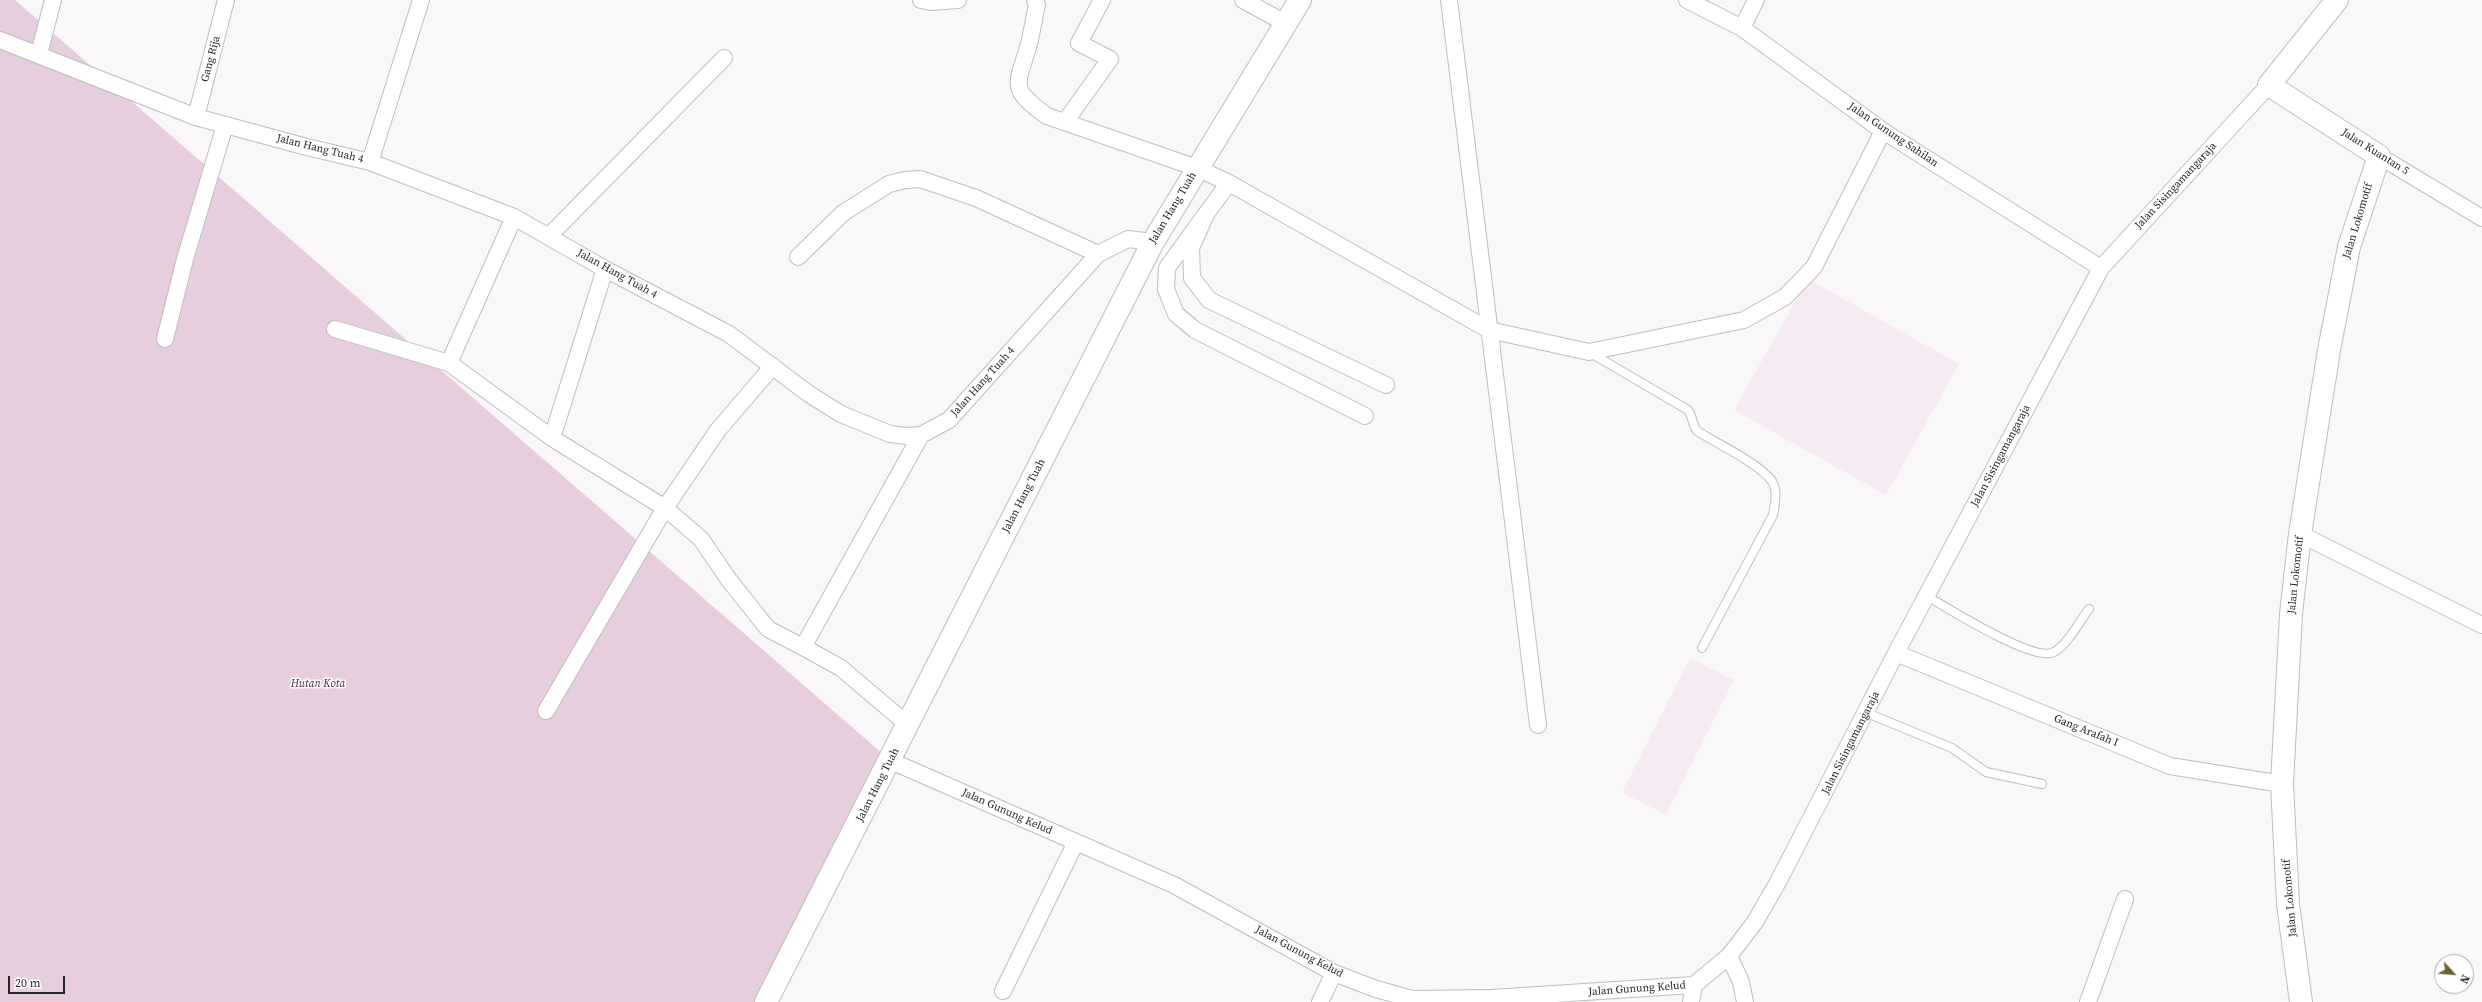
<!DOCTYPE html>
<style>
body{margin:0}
#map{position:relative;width:2482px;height:1002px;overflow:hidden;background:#faf7f9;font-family:"Source Serif 4",serif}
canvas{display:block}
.north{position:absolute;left:2434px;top:954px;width:40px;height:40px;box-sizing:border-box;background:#fff;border:1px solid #a9a8a9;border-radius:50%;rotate:116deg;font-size:11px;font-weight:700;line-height:16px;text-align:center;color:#272627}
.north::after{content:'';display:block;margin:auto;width:14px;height:18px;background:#6a622f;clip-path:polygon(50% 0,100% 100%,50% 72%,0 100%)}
.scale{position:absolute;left:8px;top:976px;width:57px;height:18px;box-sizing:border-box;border:2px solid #272627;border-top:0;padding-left:5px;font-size:12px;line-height:14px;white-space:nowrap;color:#272627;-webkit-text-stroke:3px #fff;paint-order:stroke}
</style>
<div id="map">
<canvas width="2482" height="1002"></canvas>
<div class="north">N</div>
<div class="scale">20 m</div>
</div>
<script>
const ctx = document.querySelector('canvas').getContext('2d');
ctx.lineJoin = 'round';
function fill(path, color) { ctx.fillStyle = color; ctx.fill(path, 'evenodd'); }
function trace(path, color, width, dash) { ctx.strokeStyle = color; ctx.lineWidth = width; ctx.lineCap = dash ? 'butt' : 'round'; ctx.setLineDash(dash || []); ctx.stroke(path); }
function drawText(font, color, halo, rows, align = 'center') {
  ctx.font = font + ' "Source Serif 4",serif'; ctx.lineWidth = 3; ctx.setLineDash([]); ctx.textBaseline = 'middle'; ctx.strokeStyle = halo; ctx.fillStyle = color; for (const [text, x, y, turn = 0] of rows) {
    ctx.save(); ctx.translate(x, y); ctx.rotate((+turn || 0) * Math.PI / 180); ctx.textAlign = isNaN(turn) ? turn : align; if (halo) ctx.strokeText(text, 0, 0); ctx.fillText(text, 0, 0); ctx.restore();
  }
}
fill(new Path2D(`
 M1808 279 1959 364 1886 495 1734 410Z
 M1690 658 1734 680 1666 815 1622 792Z`), '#f6ebf2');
fill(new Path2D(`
 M0 0H15L891 761 761 1002H0Z`), '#e6cede');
const lane = new Path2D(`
 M1589 352 1688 410C1693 417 1692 424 1697 431 1716 443 1760 464 1772 481 1778 491 1775 504 1773 515L1702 648
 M1927 596C1947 608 2035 663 2054 652 2068 644 2079 622 2089 609
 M1867 713 1952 748 1986 772 2042 784`);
const street = new Path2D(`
 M921 0 931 2 958 0
 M1035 0 1037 5C1034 18 1032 32 1029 44 1017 86 1008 88 1047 116L1197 168 1229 183 1489 330 1589 352 1744 320 1785 297 1814 267 1883 131
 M1243 0 1287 24
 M1449 0 1538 725
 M1687 0 1742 28 1883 131 2101 268
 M1742 28 1756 0
 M0 40 196 117 303 146 370 162 514 217 605 269 729 334 809 394 841 414 890 434 907 436 921 435 949 420 1098 254 1128 239 1153 242
 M39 54 53 0
 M196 117 226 0
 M1065 122 1110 59 1079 43 1102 0
 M2379 156 2482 218
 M370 162 421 0
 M1229 183 1206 214 1191 248 1192 278 1209 300 1386 385
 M1206 214 1167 268 1166 289 1176 314 1195 330 1365 416
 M549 236 724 58
 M798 257 843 213 889 184 905 180 920 179 976 198 1098 254
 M335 329 449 363 552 438 665 508 701 539 729 580 768 629 803 647
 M165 339 185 259 225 125
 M449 363 514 217
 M552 438 605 269
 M2300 534 2482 625
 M1896 653 2170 766 2282 784
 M546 711 665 508 718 430 773 366
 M908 725 841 668 803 647 921 435
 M891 761 1174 885 1334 973 1376 989 1412 999 1491 998 1694 985 1729 956 1755 922 1778 882 1896 653 2101 268 2269 85
 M1729 956 1741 982 1745 1002
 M1003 991 1076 842
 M1320 1002 1334 973
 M1691 1002 1694 985
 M2088 1002 2125 899`);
const secondary = new Path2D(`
 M2301 1002 2288 904 2282 784 2291 614 2300 534 2329 350 2349 247 2379 156 2269 85 2337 0`);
const primary = new Path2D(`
 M766 1002 1153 242 1300 0`);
trace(lane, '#bfbcbe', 10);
trace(street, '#bfbcbe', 18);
trace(secondary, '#bfbcbe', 24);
trace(primary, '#bfbcbe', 24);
trace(lane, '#fff', 8);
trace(street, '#fff', 16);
trace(secondary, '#fff', 22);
trace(primary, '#fff', 22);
drawText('11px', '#272627', '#fff', [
 ["Gang Rija",211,59,-75],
 ["Jalan Gunung Sahilan",1893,135,34],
 ["Jalan Hang Tuah 4",320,149,14],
 ["Jalan Kuantan 5",2375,152,32],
 ["Jalan Sisingamangaraja",2176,186,-47],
 ["Jalan Hang Tuah",1173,208,-59],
 ["Jalan Lokomotif",2358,221,-73],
 ["Jalan Hang Tuah 4",617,274,29],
 ["Jalan Hang Tuah 4",983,382,-48],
 ["Jalan Sisingamangaraja",2001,456,-62],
 ["Jalan Hang Tuah",1024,496,-63],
 ["Jalan Lokomotif",2296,575,-84],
 ["Gang Arafah I",2086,731,22],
 ["Jalan Sisingamangaraja",1851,743,-63],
 ["Jalan Hang Tuah",878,785,-63],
 ["Jalan Gunung Kelud",1007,812,24],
 ["Jalan Lokomotif",2290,898,-95],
 ["Jalan Gunung Kelud",1299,952,28],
 ["Jalan Gunung Kelud",1637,989,-4]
]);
drawText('italic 11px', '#471e3d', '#fff', [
 ["Hutan Kota",318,684]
]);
</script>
